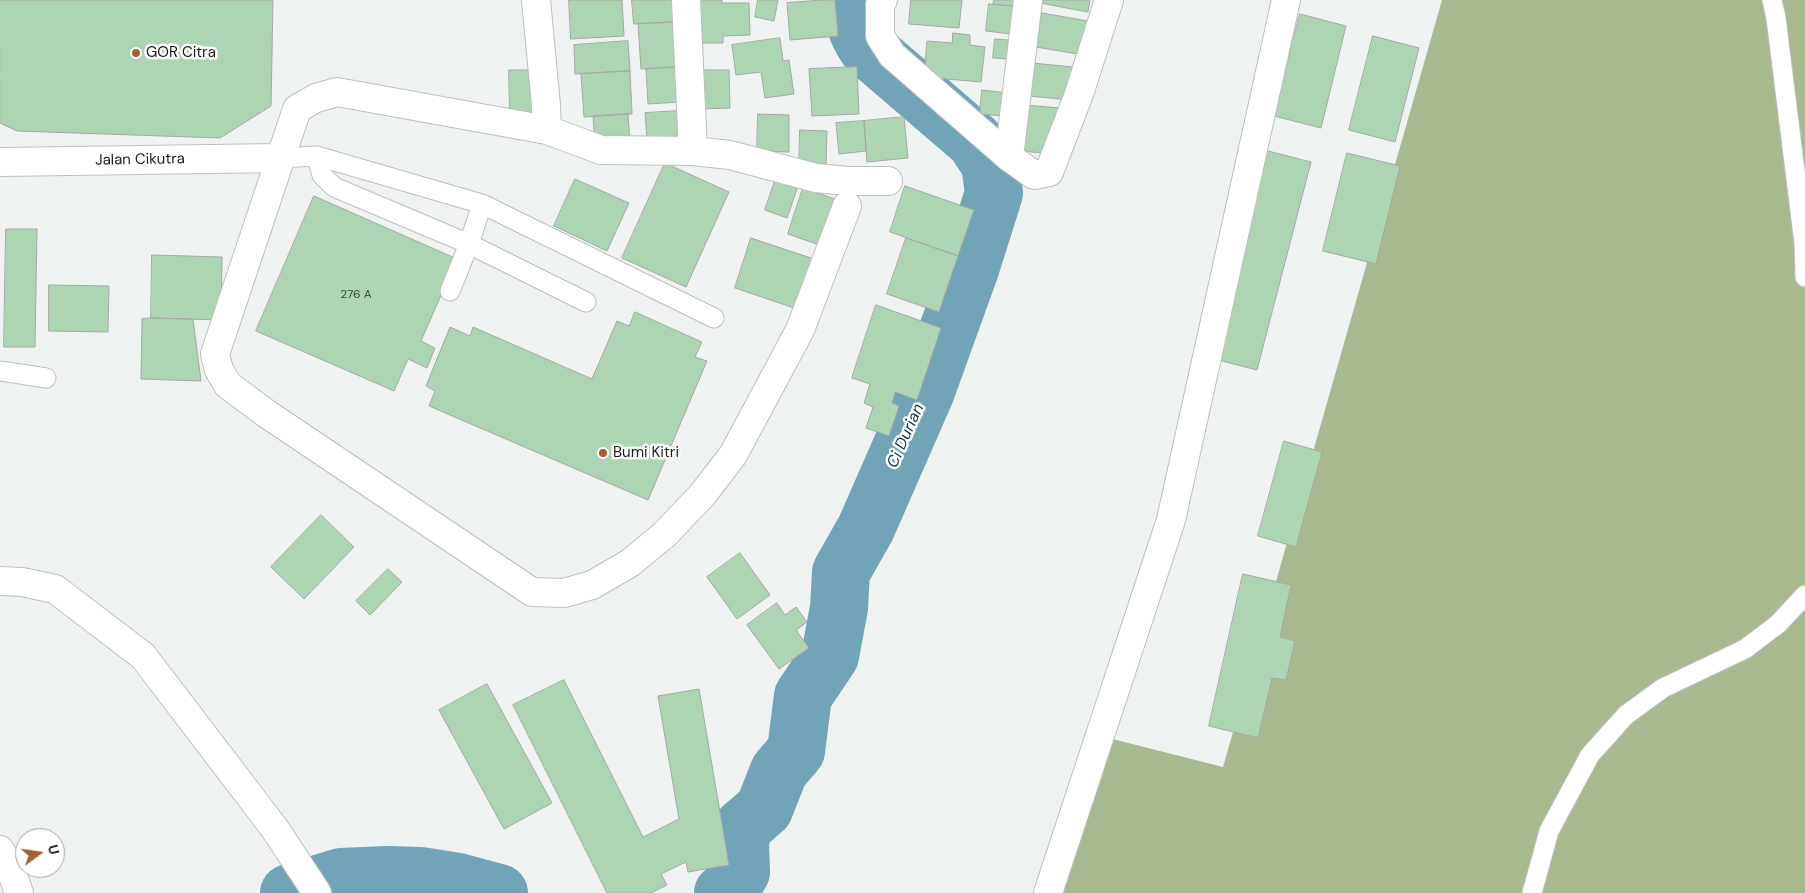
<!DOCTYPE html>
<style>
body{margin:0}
#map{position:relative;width:1805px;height:893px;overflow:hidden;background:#eef2f1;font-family:"DM Sans",sans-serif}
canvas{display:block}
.north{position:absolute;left:15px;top:828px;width:50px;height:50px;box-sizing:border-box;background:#fff;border:1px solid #a4a4a4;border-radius:50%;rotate:76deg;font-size:14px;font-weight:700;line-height:20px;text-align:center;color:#1b1c1b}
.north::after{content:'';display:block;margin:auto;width:18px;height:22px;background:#a45f32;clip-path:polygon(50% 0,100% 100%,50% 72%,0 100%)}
</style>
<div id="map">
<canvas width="1805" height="893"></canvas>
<div class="north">U</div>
</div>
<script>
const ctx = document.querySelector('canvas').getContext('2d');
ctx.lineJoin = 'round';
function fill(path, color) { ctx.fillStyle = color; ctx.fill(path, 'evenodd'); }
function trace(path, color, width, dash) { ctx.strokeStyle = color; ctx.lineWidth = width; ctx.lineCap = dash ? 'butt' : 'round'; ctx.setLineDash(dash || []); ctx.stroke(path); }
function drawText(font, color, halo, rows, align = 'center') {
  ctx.font = font + ' "DM Sans",sans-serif'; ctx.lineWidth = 5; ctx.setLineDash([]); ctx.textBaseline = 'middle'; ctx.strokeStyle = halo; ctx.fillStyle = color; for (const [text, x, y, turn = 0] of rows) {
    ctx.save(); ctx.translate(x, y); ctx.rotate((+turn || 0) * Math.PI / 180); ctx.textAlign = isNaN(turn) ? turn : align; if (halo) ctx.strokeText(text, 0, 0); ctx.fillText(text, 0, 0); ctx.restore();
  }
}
fill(new Path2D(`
 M1442 0H1805V893H1054L1085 732 1223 767Z`), '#a9b98f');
trace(new Path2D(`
 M289 893 341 877 387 875 420 876 458 882 499 893
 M723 893 732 887 741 872 740 843 743 827 764 809 779 771 796 751 803 696 830 656 839 608 841 572 866 528 926 391 970 269 994 193 990 164 975 141 868 49C854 29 854 24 859 0`), '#71a4b6', 58);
const building = new Path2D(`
 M0 0H273L271 106 220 138 17 131 0 123Z
 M569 0H622L624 36 571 39Z
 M632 0H674L676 22 634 24Z
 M691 0H722V3H749L750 35 723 36V43H692Z
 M758 0H778L774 21 755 17Z
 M823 0H835L838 36 790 40 787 3Z
 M911 0H962L959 28 909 24Z
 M994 0H1014L1013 6 993 4Z
 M1041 0H1090L1088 12 1040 3Z
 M989 4 1013 6 1011 34 986 31Z
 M1042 13 1088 21 1083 55 1036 47Z
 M1300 14 1346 26 1321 128 1274 116Z
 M676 22 678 67 641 69 638 24Z
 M953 33 970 35V45L985 47 981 82 924 77 927 41 952 43Z
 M1373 36 1419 48 1395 142 1349 130Z
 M780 38 783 61 789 60 794 94 765 98 761 72 736 75 732 45Z
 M995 39 1009 40 1007 59 993 58Z
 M628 41 630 71 575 74 574 45Z
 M1032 63 1073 67 1070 100 1029 96Z
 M678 67 680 102 648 104 646 69Z
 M857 67 859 114 812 116 809 69Z
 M509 70H536L537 112 510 113Z
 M698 70H729L730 108 699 109Z
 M630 71 632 114 584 117 581 74Z
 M982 90 1008 93 1005 116 980 114Z
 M1025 105 1059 108 1054 154 1021 151Z
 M679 111 681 138 647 140 645 113Z
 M628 114 630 143 595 146 593 116Z
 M758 114 789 115V152L757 151Z
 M904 117 908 158 867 162 864 121Z
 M864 121 866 151 839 154 836 123Z
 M800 130 827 131 826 166H799Z
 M1268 151 1311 162 1257 370 1214 359Z
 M1347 153 1400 166 1376 264 1323 251Z
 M665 163 729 192 686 287 622 258Z
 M777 175 799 183 787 218 765 210Z
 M575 179 629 203 607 251 554 226Z
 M905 186 974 210 958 256 890 232Z
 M803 188 838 200 822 246 788 234Z
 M314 196 457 259 421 341 435 348 427 368 408 359 394 391 256 331Z
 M6 229H37L35 347H4Z
 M751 238 820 261 803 311 735 288Z
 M906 238 958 256 939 312 887 294Z
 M152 255 222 257 221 320 151 318Z
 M49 285 109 286 108 332 49 331Z
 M876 305 941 328 917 400 895 392 892 403 899 406 889 436 866 428 873 407 864 403 870 384 852 378Z
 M635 312 702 342 695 357 707 361 648 500 429 406 435 391 426 386 450 327 470 336 473 327 592 379 617 321 629 326Z
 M151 318 193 319 201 381 141 379 142 319Z
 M1284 441 1322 452 1296 547 1258 536Z
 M321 515 354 547 304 599 271 567Z
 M740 553 770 595 737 619 707 577Z
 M388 569 402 582 370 615 356 601Z
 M1243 574 1291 585 1280 637 1295 641 1286 680 1272 678 1258 738 1209 726Z
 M777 603 785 615 796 607 807 622 796 630 809 648 779 669 747 625Z
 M564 680 643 837 679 819 658 696 699 689 729 865 688 872 686 862 661 874 667 885 651 893H607L513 705Z
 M487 684 552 803 504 829 439 710Z`);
fill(building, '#add4b3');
trace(building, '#a5a8a6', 1);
const lane = new Path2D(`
 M1772 0 1776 18 1804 243 1805 277
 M317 156 322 175 334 187 469 244 586 302
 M280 158 317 156 482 204 714 318
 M450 291 469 244 482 204
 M0 371 46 378
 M1532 893 1549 831 1590 755 1626 715 1663 688 1745 649 1778 624 1805 595`);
const street = new Path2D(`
 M536 0 546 105 547 130
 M686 0 693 151
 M883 0 880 4V36L892 55 1009 157 1034 175 1049 172 1079 94 1109 0
 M1009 157 1028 0
 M0 162 280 158
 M847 206 800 330 733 455 703 494 665 534 630 563 592 585 564 593 532 592 267 414 228 385 219 370 215 354 297 109 316 98 337 92 547 130 601 150 693 151 730 155 816 178 848 181H888
 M0 581 22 582 55 589 143 656 275 829 317 893
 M0 850 11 870 19 893
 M1048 893 1171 520 1286 0`);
trace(lane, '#bcbfbe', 21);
trace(street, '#bcbfbe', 30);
trace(lane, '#fff', 19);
trace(street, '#fff', 28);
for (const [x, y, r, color] of [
 [136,53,5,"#a45f32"],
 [603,453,5,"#a45f32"]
]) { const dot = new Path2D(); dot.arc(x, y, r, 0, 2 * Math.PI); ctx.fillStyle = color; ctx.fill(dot); trace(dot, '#fff', 2); }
drawText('12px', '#404a41', null, [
 ["276 A",356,295]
]);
drawText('15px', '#1b1c1b', '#fff', [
 ["GOR Citra",146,53],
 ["Bumi Kitri",613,453]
], 'left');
drawText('15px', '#1b1c1b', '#fff', [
 ["Jalan Cikutra",140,160,-1]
]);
drawText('italic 16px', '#0a3a48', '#fff', [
 ["Ci Durian",906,436,-66]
]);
</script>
